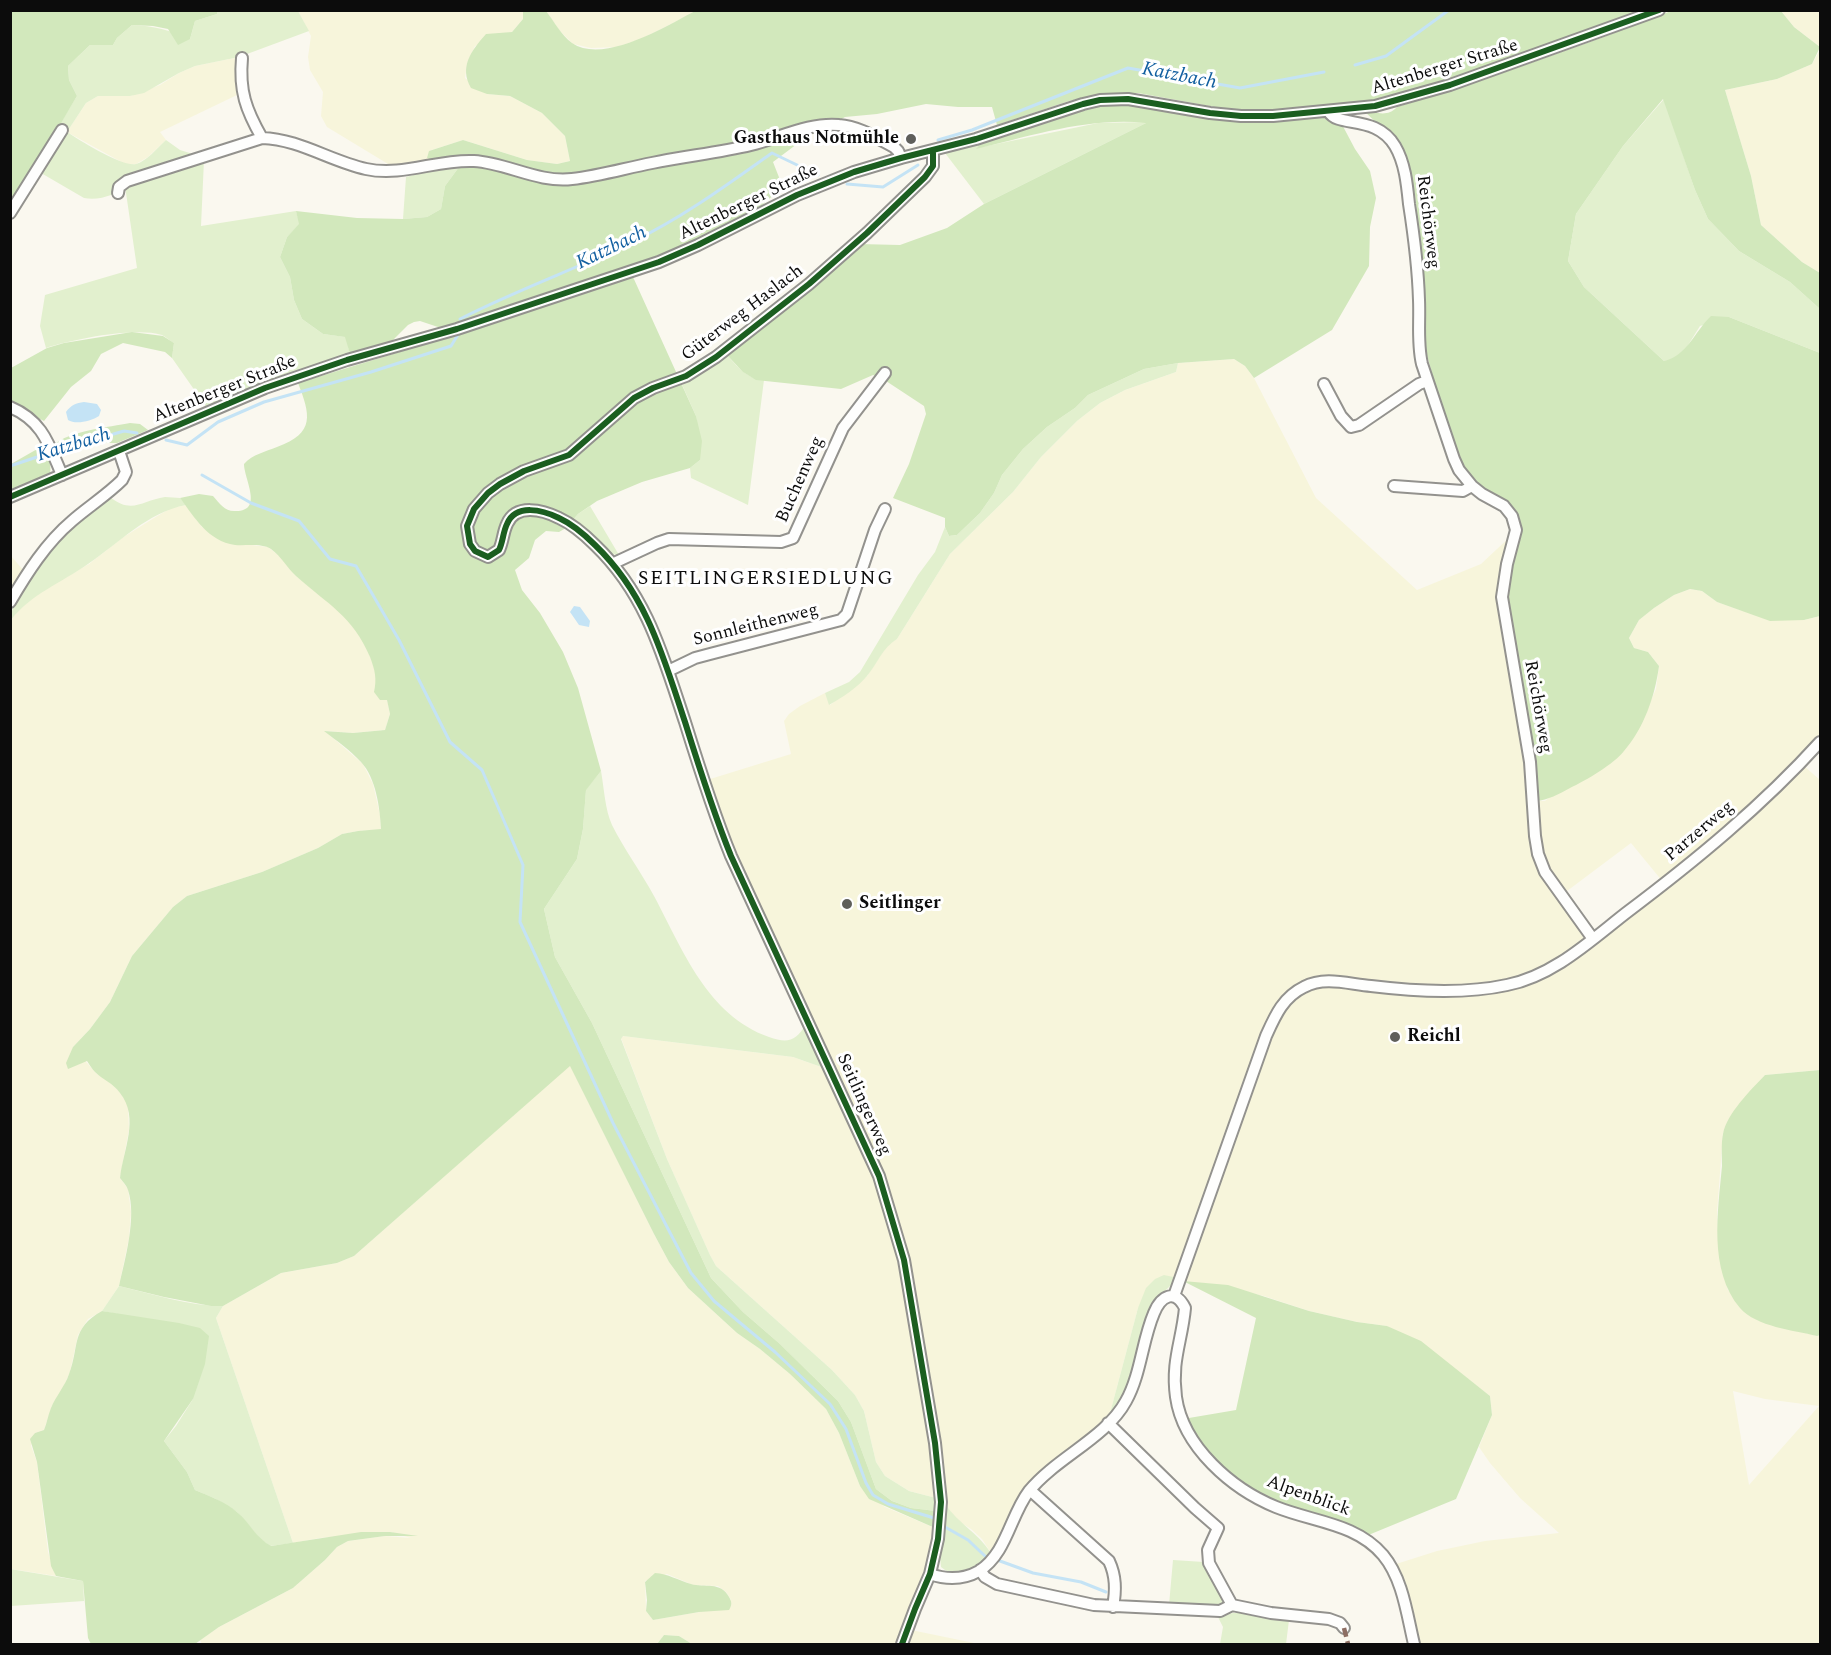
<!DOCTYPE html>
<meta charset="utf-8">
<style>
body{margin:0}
#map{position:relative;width:1831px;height:1655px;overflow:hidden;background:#faf8ef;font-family:Spectral,serif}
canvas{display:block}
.frame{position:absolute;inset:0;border:12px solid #0c0c0c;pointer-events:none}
</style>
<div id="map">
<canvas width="1831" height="1655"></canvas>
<div class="frame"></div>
</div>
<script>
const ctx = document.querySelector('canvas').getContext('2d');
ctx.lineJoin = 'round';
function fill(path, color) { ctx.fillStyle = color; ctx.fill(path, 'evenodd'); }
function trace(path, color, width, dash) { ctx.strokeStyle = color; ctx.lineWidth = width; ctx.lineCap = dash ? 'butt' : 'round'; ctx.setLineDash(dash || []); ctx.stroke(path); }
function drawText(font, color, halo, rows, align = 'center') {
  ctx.font = font + ' Spectral,serif'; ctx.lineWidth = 6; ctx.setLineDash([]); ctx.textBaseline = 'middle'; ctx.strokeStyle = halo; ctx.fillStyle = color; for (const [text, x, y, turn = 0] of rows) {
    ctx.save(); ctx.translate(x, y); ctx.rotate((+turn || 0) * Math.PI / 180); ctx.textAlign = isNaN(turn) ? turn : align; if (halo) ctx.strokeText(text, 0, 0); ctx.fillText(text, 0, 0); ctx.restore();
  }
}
fill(new Path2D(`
 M298 11H523V19L512 32 475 46 467 64 465 78 487 94 510 96 542 113 565 136 570 161 557 164 527 160 463 140 429 151 436 161 393 167 327 127 321 116 323 92 310 70 308 57 311 36Z
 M546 11H697L641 39 617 47 591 48 573 44 559 30Z
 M1781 11H1820V47L1794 27Z
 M1820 50V273L1802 262 1761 225 1751 176 1725 90 1777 79 1812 64Z
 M239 57 236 76 237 95 160 132 166 140 148 157 136 164H125L67 132 86 103 98 96H130L160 85 179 73 195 66Z
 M1234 359 1245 366 1254 378 1316 498 1417 590 1481 564 1512 535 1526 755 1535 855 1582 929 1584 937 1583 942 1553 963 1517 980 1474 986 1386 985 1339 977 1281 1001 1178 1278 1138 1308 1109 1417 1055 1459 1027 1485 1017 1500 1000 1539 991 1553 982 1539 971 1529 955 1519 945 1504 939 1443 920 1318 912 1276 889 1191 856 1111 737 859 707 780 791 754 784 721 789 714 800 706 825 693 830 705 867 676 887 645 897 639 950 554 1013 492 1041 457 1077 421 1100 403 1125 390 1176 372 1178 363Z
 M186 505 202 527 252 545 268 547 282 558 295 575 342 613 362 637 374 666 377 681 387 699 390 714 385 730 353 733 325 731 363 764 373 784 380 815 381 830 358 831 342 834 318 848 262 872 187 896 173 907 132 956 110 1002 90 1029 73 1047 96 1073 107 1080 119 1091 128 1104 129 1130 120 1178 128 1189 131 1212 129 1238 119 1286 102 1311 88 1319 78 1335 70 1372 63 1388 52 1406 44 1430 35 1433 31 1446 37 1462 48 1552 56 1576 11 1569V620L20 608 43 590 89 564 122 538 154 518 171 508Z
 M11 556 24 571 11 594Z
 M1690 589 1702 591 1717 602 1740 610 1804 620 1820 616V738L1775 786 1663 882 1631 843 1563 894 1542 859 1536 801H1545L1641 723 1656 689 1659 666 1648 652 1634 648 1629 638 1639 620 1654 608 1674 595Z
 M1804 766 1820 780V1070L1765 1075 1723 1133 1717 1213 1719 1249 1728 1290 1757 1320 1817 1336 1820 1335V1644H1417L1393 1565 1437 1551 1485 1541 1559 1533 1520 1498 1490 1463 1479 1447 1492 1415 1490 1396 1460 1373 1387 1326 1357 1322 1309 1311 1264 1296 1183 1281 1268 1036 1289 1001 1304 991 1327 985 1457 993 1542 976ZM1733 1391 1765 1399 1819 1406 1749 1485Z
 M623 1036 793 1057 827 1069 880 1192 894 1237 903 1275 931 1444 936 1498 909 1491 885 1476 876 1462 864 1411 855 1395 832 1370 716 1266 710 1255 667 1159 621 1038Z
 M570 1065 654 1234 669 1262 688 1288 737 1333 760 1349 790 1374 826 1409 839 1433 860 1486 885 1507 935 1528 922 1579 897 1644H692L679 1636 664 1635 657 1644H202L200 1640 219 1627 293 1588 325 1560 337 1547 348 1541 385 1536 411 1538 390 1532 320 1538 293 1543 216 1318 223 1306 281 1273 337 1263 354 1256ZM667 1574 693 1585 718 1586 726 1592 731 1600 699 1612 653 1620 646 1611 645 1581Z
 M911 1630 979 1644H906Z`), '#f7f5db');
fill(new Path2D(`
 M218 11H298L309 31 239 57 195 66 179 73 144 93 130 96H98L86 103 67 132C79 140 122 167 136 164 147 161 157 148 166 140L180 150 196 155C187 158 177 160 169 164 142 174 114 204 84 198L41 173 58 127 77 96 69 80 68 66 90 45H113L117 38 132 25C154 26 170 30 190 39L195 21 217 14Z
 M1664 99 1695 190 1708 219 1739 251 1790 282 1820 309V353L1729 317 1700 326 1685 350 1676 359 1664 361 1584 287 1568 261 1576 214 1623 146Z
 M1148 122 984 204 945 153 982 142 977 148 1098 123Z
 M204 160 201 226 296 211 300 224 287 237 280 257 290 277 294 300 302 319 323 334 346 337 350 354C301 370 252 384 207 408L172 358 174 343C170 341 166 337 162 335 134 327 75 339 46 348L40 326 45 295 137 268 125 186Z
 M447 166 459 167 445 186 441 209 427 217 403 219 406 177Z
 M726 354C737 366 747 379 764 380L748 505 691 478 690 468 700 460 696 416 680 380Z
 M1178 363 1176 372 1125 390 1100 403 1077 421 1041 457 1013 492 950 554 897 639C882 648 878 663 867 676 857 688 843 697 829 705L825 693 849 682 860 672 918 575 935 552 945 527 949 536 957 535 980 513 994 493 1002 475 1023 449 1047 427 1075 408 1088 395 1144 369Z
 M110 497C132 515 143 500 165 497 170 497 176 498 180 498L186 505C148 512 119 543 88 564 61 583 31 594 11 620 11 607 17 598 24 587 47 548 74 524 110 497Z
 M590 506 619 555 611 554 572 521 578 514Z
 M601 771C604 788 605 810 612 825 624 849 641 872 654 896 683 950 707 1015 769 1037 788 1044 796 1041 806 1024L827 1069 793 1057 623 1036 621 1039 667 1159 710 1255 716 1266 832 1370 855 1395 864 1411 876 1462 885 1476 909 1491 936 1498V1511L911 1508 892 1501 876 1489 851 1422 838 1401 780 1344 743 1312 711 1278 592 1023 555 957 544 909 577 859 583 829 586 789Z
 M1164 1275 1178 1278 1162 1294 1129 1384 1122 1401 1109 1417 1138 1308 1146 1288 1155 1279Z
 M119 1286C153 1294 188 1306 223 1306L216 1318 293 1543 270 1546 261 1540 237 1512 216 1499 195 1490 187 1472 164 1441 176 1426 193 1399 133 1317 102 1311Z
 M945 1504C959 1524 977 1532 991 1553 977 1568 959 1582 941 1567L940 1557Z
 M1173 1560 1204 1562 1224 1604 1222 1606 1169 1605Z
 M10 1569 83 1581 84 1601 11 1606Z
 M1233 1613H1247L1289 1620 1286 1644H1220L1223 1627 1218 1617Z`), '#e2f0ce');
fill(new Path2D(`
 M697 10 1647 11 1509 60 1394 97 1364 103 1263 111 1226 109 1138 93 1100 94 1069 101 997 125 992 107H958L926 104 877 114 845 117 805 138 773 162 784 190 770 198 759 208 671 251 455 325 441 328 420 321 414 322 408 325 390 343 350 354 345 337 323 334 302 319 294 300 290 277 280 257 287 237 299 224 296 211 357 218 403 219 427 217 441 209 445 186 459 167 455 160 436 161 427 158 429 151 463 140 527 160 557 164 570 161 565 136 542 113 510 96 487 94 471 88C459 67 471 51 486 34L512 32 523 19V11H546C554 21 561 35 572 43 604 65 668 25 697 10Z
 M11 11H218L217 14 195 21 190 39 178 45 168 29 153 26 132 25 117 38 113 45H90L68 66 69 80 77 96 11 208Z
 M1671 11H1781L1794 27 1820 47 1812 64 1777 79 1725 90 1751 176 1761 225 1802 262 1820 273V309L1790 282 1739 251 1708 219 1695 190 1663 99 1623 146 1576 214 1568 261 1584 287 1664 361C1687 356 1695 331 1711 316L1729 317 1820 353V616L1804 620 1770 621 1717 602 1702 591 1690 589 1674 595 1654 608 1639 620 1629 638 1634 648 1648 652 1659 666C1655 696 1644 728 1624 751 1614 764 1585 781 1570 788 1559 794 1548 800 1536 801L1506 595 1516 517 1476 485 1465 470 1446 423 1423 341 1422 262 1415 195 1409 173 1383 129 1363 110C1376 112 1387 118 1397 107L1480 81 1601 38Z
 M1102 105H1134L1226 120 1261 122 1337 115 1355 149 1370 171 1376 198 1370 227 1369 266 1332 330 1254 378 1245 366 1234 359 1178 363 1144 369 1088 395 1075 408 1047 427 1023 449 1002 475 994 493 980 513 957 535 949 536 945 527V518L893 498 909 464 926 414 924 406 886 381 873 375 841 389 756 380 743 372 726 354 859 244 900 245 947 228 984 204 1146 123C1089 117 1031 136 976 149L982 142Z
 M633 277 696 416 702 441 700 460 690 468 642 482 597 501 578 514 566 528 559 532 546 531 535 540 529 558 515 570 522 590 540 613 563 652 578 688 601 771 586 790 583 829 577 859 544 909 555 957 592 1023 711 1278 743 1312 780 1344 838 1401 851 1422 876 1489 892 1501 911 1508 936 1511 935 1528 869 1499 860 1486 839 1433 826 1409 790 1374 760 1349 737 1333 688 1288 669 1262 654 1234 570 1066 354 1256 337 1263 281 1273 223 1306H211L164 1297 119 1286C125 1259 137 1217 128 1190 127 1186 123 1182 120 1178 123 1150 140 1118 120 1093 113 1083 103 1080 95 1072 92 1069 89 1064 87 1061L68 1069 66 1063 73 1047 90 1029 110 1002 132 956 173 907 187 896 262 872 318 848 342 834 358 831 381 829C380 808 376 778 361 762 350 750 337 741 324 731L353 733 385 730 390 714 387 700H380L374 692C377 679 375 670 370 657 353 616 327 604 296 576 287 568 282 557 271 549 261 543 246 546 235 545 208 541 195 518 180 498L199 494 213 496C220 504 225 512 236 511 264 511 244 479 244 464 253 454 265 452 277 447 316 433 310 414 298 383L445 338Z
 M132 332 163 336 174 343 172 358 165 352 123 343 101 354 91 371 71 387 44 421 11 404V368L47 348 64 343Z
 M130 423 140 424 148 430 117 443H93L58 453 54 445C68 431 110 427 130 423Z
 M39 448 43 449C48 457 52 464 50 474L11 491V464Z
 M1820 1070V1335L1817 1336C1793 1330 1757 1327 1740 1308 1708 1270 1718 1211 1722 1166 1722 1156 1721 1144 1723 1134 1727 1113 1751 1090 1765 1075Z
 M1183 1281 1228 1285 1309 1311 1357 1322 1387 1326 1421 1341 1490 1396 1492 1415 1456 1499 1366 1536 1357 1528 1279 1505 1253 1491 1209 1456 1183 1419 1236 1410 1256 1318Z
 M102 1311 179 1323 200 1328 209 1336 205 1364 193 1399 164 1441 187 1472 195 1490C209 1496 226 1502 237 1512 250 1523 256 1538 271 1546L361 1532H390L418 1536H385L348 1541 337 1547 325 1560 293 1588 219 1627 195 1644H91L88 1638 83 1581 56 1576 51 1566 37 1462 30 1439 35 1433 44 1430C47 1423 48 1415 51 1408 56 1396 65 1386 69 1374 80 1346 70 1329 102 1311Z
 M655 1573C668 1574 678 1580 691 1584 704 1588 721 1581 729 1597 732 1602 732 1605 729 1610L699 1612 653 1620 646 1611 647 1600 645 1582Z
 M664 1635 679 1636 692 1644H657Z`), '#d2e8bc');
fill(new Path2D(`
 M84 402 97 404 101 410 99 416C91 421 76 425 68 420L66 412C71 405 76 403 84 402Z
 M574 606 580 607 590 621 589 627 579 625 570 612Z`), '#c4e3f5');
trace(new Path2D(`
 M1355 65 1386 56 1449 10
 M938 140 972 130 1128 68 1240 88 1324 72
 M847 184 883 187 918 165
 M460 319C516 290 576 269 632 242 682 218 727 185 772 153L818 175
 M166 440 187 445 218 422 264 402 371 372 451 346 459 333
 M55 451 124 431 137 433
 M10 466 49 453
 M202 475 251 503 299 521 330 559 356 566 399 640 450 742 482 770 523 865 520 922 613 1123 691 1273 714 1301 775 1352 830 1404 846 1429 866 1483 873 1495 888 1504 934 1518
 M945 1527 968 1540 985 1556
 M1000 1561 1033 1573 1081 1582 1106 1592`), '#c4e3f5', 3);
const minor = new Path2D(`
 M242 58C239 91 246 110 262 138 299 139 330 161 366 169 403 177 437 159 474 161 507 163 538 183 572 179 599 176 626 168 652 163 685 156 718 153 751 145 779 138 810 122 839 125 858 126 877 138 894 147L898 151 901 158
 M1329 112C1338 128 1376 114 1395 146 1405 163 1407 184 1409 204 1414 236 1418 268 1419 300 1420 322 1417 343 1422 364L1454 459 1459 470 1472 486 1482 494 1504 506 1512 516 1516 530 1507 564 1502 597 1530 762 1535 836 1538 854 1545 872 1593 939
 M118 193 119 187 127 181 262 138
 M10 213 62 130
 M1324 384 1341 416 1351 427 1359 425 1419 384 1427 381
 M10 407C43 421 49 445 62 475
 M1394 486 1463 491 1472 486
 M10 497 265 388 347 360 457 329 659 262 698 245 797 195 854 172 901 158 976 139 1083 104 1100 100 1128 99 1210 113 1241 116H1273L1375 106 1450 85 1659 10
 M614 563 657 543 669 539 781 542 793 538 843 428 885 373
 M10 602C27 573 46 543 72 521 88 507 107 495 122 480L126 472 119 451
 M668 671 695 658 710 654 841 620 847 614 875 530 885 509
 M1174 1296 1266 1036C1275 1016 1283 997 1304 987 1325 976 1348 984 1371 986 1412 991 1466 994 1507 985 1553 976 1590 941 1626 913 1695 861 1762 806 1820 742
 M1108 1423 1195 1508 1218 1528 1208 1550 1209 1563 1232 1605
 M1030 1490 1109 1561C1116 1576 1116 1590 1113 1607
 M980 1570 985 1577 997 1584 1094 1605 1220 1611 1232 1605 1271 1613 1329 1619 1340 1623 1344 1628
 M930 1574C947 1580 963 1580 979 1571 1007 1553 1010 1516 1029 1491 1057 1457 1106 1438 1126 1401 1141 1374 1142 1341 1154 1313 1161 1296 1175 1288 1185 1308 1182 1341 1171 1361 1176 1397 1183 1447 1232 1489 1276 1507 1313 1522 1356 1523 1383 1555 1403 1579 1407 1615 1414 1644
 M902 1644 915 1609 930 1574 938 1539 941 1502 935 1443 904 1260 879 1176 731 856C713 812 699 767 685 722 663 656 647 595 595 545 585 535 572 524 559 518 543 510 516 503 507 524 503 532 503 542 499 550L488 557 475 551 470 544 467 526 474 509 488 493 500 484 524 471 569 455 634 398 653 388 686 376 716 357 809 284 867 233 925 177 933 166V150`);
trace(minor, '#93928e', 14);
trace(minor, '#fefefd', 10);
trace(new Path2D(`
 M1344 1628 1348 1644`), '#8d6e63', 4.5, [9, 4.5]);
trace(new Path2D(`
 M10 497 265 388 347 360 457 329 659 262 698 245 797 195 854 172 901 158 976 139 1083 104 1100 100 1128 99 1210 113 1241 116H1273L1375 106 1450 85 1659 10
 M902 1644 915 1609 930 1574 938 1539 941 1502 935 1443 904 1260 879 1176 731 856C713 812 699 767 685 722 663 656 647 595 595 545 585 535 572 524 559 518 543 510 516 503 507 524 503 532 503 542 499 550L488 557 475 551 470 544 467 526 474 509 488 493 500 484 524 471 569 455 634 398 653 388 686 376 716 357 809 284 867 233 925 177 933 166V150`), '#1b5e20', 6);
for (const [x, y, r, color] of [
 [911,139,6,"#5f5f5b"],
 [847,904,6,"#5f5f5b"],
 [1395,1037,6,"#5f5f5b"]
]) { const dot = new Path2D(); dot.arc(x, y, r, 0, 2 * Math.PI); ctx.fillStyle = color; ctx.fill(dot); trace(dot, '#fff', 2); }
drawText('18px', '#0c0c0c', '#fff', [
 ["Altenberger Straße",1445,68,-17],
 ["Altenberger Straße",749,203,-26],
 ["Reichörweg",1427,222,83],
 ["Güterweg Haslach",743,314,-37],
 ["Altenberger Straße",225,390,-22],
 ["Buchenweg",801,480,-66],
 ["Sonnleithenweg",756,626,-14],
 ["Reichörweg",1537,707,80],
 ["Parzerweg",1700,832,-40],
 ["Seitlingerweg",863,1105,66],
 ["Alpenblick",1308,1497,20]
]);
drawText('bold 18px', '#0c0c0c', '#fff', [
 ["Gasthaus Notmühle",899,139,"right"],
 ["Seitlinger",859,904],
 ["Reichl",1407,1037]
], 'left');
drawText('italic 20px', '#125fa0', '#fff', [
 ["Katzbach",1179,77,11],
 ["Katzbach",612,249,-26],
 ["Katzbach",74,446,-17]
]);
ctx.letterSpacing = '1.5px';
drawText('20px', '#0c0c0c', '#fff', [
 ["SEITLINGERSIEDLUNG",766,580]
]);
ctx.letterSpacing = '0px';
</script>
